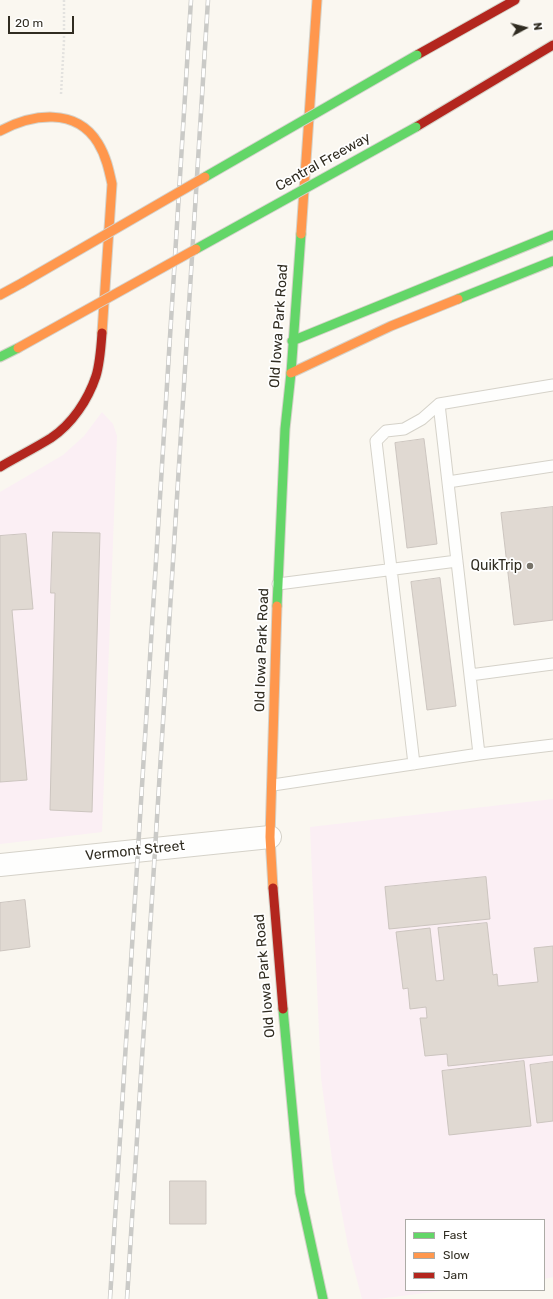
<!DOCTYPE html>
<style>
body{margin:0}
#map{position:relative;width:553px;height:1299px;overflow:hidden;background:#faf7f0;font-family:Rubik,sans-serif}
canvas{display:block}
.legend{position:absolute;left:405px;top:1219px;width:140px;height:72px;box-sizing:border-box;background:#fff;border:1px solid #acaba6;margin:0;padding:5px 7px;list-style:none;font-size:12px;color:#302c21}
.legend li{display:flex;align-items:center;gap:8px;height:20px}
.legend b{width:20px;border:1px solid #acaba6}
.north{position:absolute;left:505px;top:8px;width:40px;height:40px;-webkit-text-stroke:3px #fff;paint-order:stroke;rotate:83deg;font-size:11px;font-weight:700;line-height:16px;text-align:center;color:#302c21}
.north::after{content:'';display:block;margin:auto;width:14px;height:18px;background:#302c21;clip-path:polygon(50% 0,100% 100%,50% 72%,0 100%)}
.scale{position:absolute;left:8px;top:16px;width:66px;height:18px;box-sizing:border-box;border:2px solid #302c21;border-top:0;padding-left:5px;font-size:12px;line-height:14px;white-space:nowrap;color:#302c21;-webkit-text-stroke:3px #fff;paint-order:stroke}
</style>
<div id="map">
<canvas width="553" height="1299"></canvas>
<ul class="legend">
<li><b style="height:5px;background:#63d668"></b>Fast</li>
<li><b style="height:5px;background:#ff974d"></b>Slow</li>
<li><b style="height:5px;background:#b3261e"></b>Jam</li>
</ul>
<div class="north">N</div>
<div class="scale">20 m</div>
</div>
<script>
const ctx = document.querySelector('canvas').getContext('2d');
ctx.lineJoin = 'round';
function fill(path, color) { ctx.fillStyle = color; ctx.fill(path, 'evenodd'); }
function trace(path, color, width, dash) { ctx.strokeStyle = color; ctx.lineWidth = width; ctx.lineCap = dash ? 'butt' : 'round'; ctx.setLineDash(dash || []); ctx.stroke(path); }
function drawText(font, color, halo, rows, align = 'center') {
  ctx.font = font + ' Rubik,sans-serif'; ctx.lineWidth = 3.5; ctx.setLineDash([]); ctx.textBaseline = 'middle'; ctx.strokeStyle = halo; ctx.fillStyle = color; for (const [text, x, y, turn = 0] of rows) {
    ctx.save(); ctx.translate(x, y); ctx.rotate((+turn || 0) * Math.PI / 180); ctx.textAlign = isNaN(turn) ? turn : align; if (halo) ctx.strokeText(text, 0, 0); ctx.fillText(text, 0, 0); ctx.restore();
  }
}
fill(new Path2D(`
 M102 412 113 424 117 436 102 832 0 844V492L63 455 84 436Z
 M553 799V1277L544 1279V1220H406V1290H450L377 1299H362L348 1246 333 1166 321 1078 310 827Z`), '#fbeff4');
const building = new Path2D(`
 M424 439 437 544 407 548 395 443Z
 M553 507V620L514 625 501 513Z
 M53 532 100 533 92 812 50 810 55 593H51Z
 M26 534 33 609 12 610 27 780 0 782V536Z
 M440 578 456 706 427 710 411 582Z
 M486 877 490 919 389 929 385 887Z
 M25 900 30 947 0 951V903Z
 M487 923 493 975 497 974 498 986 538 982 534 948 553 946V1055L448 1066 447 1054 425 1056 420 1018H427L426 1007 410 1009 408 988 403 989 396 932 430 928 436 981 444 980 438 928Z
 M524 1061 531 1126 449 1135 442 1071Z
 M553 1062V1121L537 1123 530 1065Z
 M170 1181H206V1224H170Z`);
fill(building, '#e0d9d2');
trace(building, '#ccc5bf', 1);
const lane = new Path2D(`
 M439 404 479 754
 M448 482 553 466
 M278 584 457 561
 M470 675 553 664
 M414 764 376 441 386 431 404 429 422 419 439 404 553 385
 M273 785 479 754 553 745`);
const street = new Path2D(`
 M0 865 270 837`);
const fast = new Path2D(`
 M458 299 553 261
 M292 341 553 235
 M0 357 18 348
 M277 606 285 429 291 373 301 234
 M283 1009 300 1193 323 1299`);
const slow = new Path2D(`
 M0 131C32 114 76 107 98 143 106 156 109 170 112 184L102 333
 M301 234 317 0
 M0 295 22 283
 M291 373 391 326 458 299
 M273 888 270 837 277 606`);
const jam = new Path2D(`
 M417 55 515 0
 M416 127 553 45
 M0 467C17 457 35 448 51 438 72 424 88 400 96 376 100 363 101 347 102 333
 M273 888 283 1009`);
trace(lane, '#d5d2c9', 13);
trace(street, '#d5d2c9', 24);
trace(fast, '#d5d2c9', 11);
trace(slow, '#d5d2c9', 11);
trace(jam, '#d5d2c9', 11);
trace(new Path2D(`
 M61 94 64 41V0`), '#e3e2df', 2.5, [2, 2]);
trace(lane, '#fefefd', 11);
trace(street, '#fefefd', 22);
trace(fast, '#63d668', 9);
trace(slow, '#ff974d', 9);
trace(jam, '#b3261e', 9);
const rail = new Path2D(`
 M110 1299 191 0
 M127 1299 208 0`);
trace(rail, '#cacac7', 4.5);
trace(rail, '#fff', 3, [9]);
const fastBridge = new Path2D(`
 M205 177 417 55
 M196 249 416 127`);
const slowBridge = new Path2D(`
 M22 283 205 177
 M18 348 196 249`);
trace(fastBridge, '#d4d2cd', 11, []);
trace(slowBridge, '#d4d2cd', 11, []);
trace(fastBridge, '#63d668', 9);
trace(slowBridge, '#ff974d', 9);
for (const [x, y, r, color] of [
 [530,566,4,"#777369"]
]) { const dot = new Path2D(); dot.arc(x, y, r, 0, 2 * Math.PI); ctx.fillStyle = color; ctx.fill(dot); trace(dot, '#fff', 1.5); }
drawText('14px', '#302c21', '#fff', [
 ["Central Freeway",323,162,-29],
 ["Old Iowa Park Road",279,326,-86],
 ["Old Iowa Park Road",262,650,-88],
 ["Vermont Street",135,851,-6],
 ["Old Iowa Park Road",265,976,-95]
]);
drawText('14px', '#302c21', '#fff', [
 ["QuikTrip",522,566]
], 'right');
</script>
